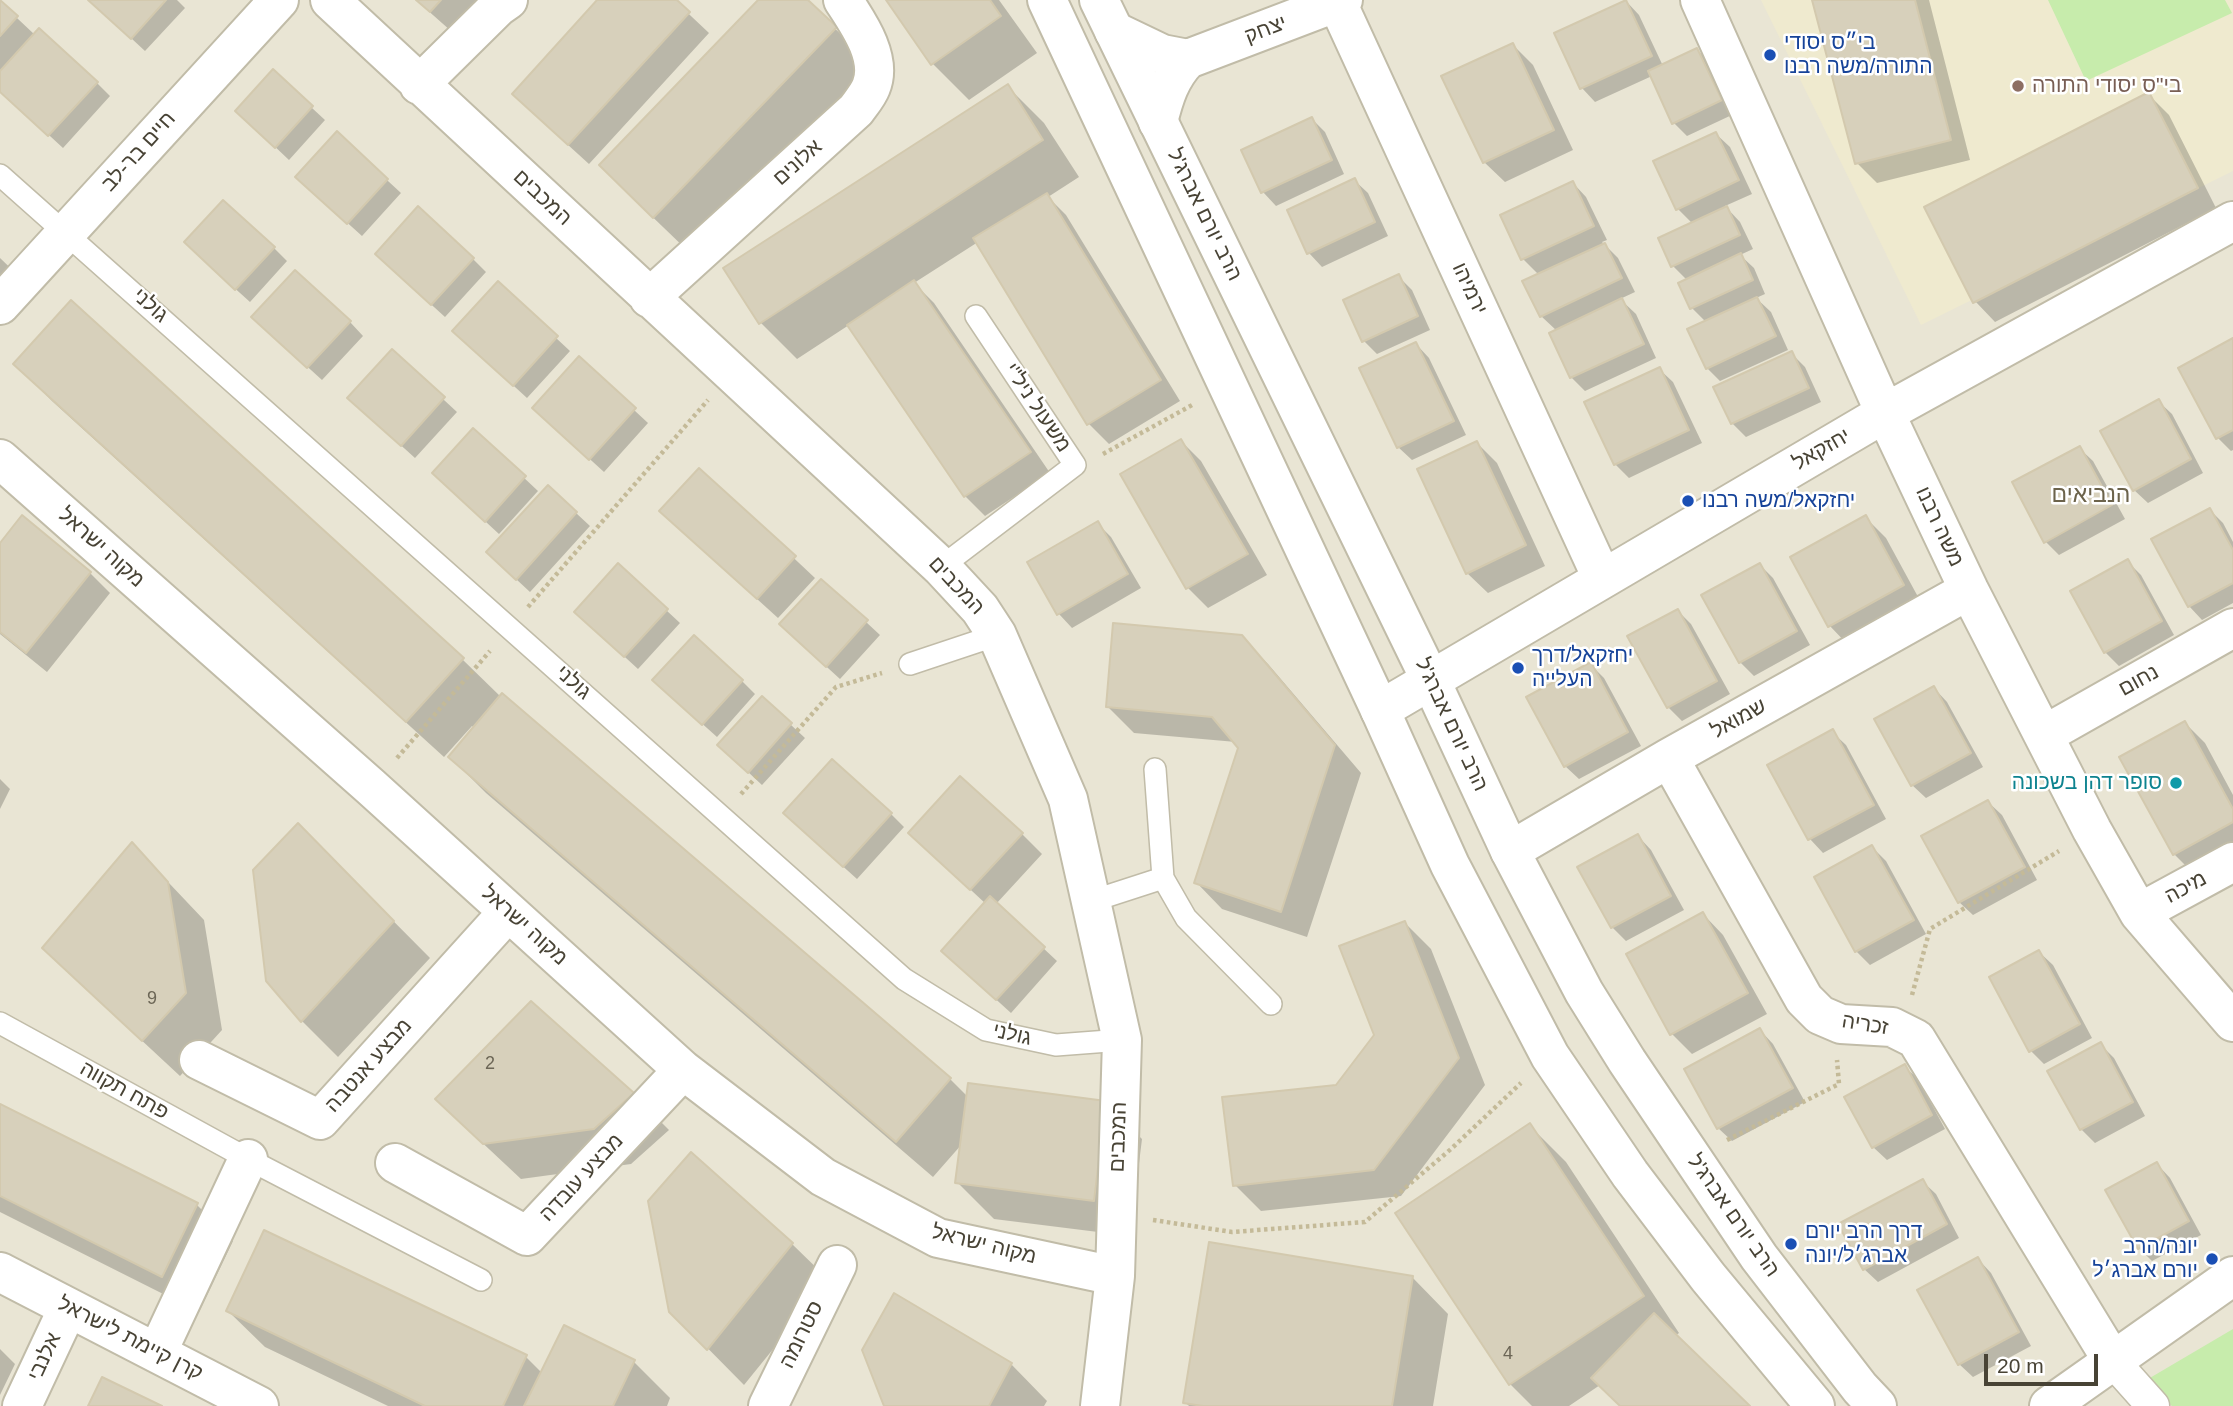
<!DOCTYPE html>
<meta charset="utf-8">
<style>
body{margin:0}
#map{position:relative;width:2233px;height:1406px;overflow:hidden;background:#f5f2e7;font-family:Arial,sans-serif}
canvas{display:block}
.scale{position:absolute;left:1984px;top:1354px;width:114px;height:32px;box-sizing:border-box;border:4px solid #484335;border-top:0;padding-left:9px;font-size:21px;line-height:24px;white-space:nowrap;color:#484335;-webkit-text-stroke:5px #fff;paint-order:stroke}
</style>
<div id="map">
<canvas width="2233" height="1406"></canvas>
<div class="scale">20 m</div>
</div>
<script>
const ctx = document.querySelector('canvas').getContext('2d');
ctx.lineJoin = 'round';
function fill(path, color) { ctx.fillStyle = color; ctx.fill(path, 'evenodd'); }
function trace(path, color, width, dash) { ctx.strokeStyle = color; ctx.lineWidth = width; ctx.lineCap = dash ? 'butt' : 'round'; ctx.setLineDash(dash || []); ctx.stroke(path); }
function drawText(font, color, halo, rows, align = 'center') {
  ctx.font = font + ' Arial,"Noto Sans Hebrew",sans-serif'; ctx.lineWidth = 5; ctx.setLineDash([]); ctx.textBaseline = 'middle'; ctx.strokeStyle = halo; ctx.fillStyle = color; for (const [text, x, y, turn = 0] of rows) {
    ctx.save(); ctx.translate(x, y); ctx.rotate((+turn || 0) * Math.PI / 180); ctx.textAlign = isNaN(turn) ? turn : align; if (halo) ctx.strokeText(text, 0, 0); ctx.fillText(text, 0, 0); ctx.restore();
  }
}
fill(new Path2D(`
 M0 0H2233V1406H0Z`), '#e9e5d4');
fill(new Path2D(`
 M1761 0H2233V171L1921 325Z`), '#efeacf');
fill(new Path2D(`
 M2048 0H2225L2232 13 2086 81Z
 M2233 1329V1406H2172L2143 1382Z`), '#c7ecac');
fill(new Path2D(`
 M90 0H177L185 8 145 51Z
 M416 0H479L451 31Z
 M600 0H674L709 33 589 164 534 114Z
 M760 0H806L872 65 690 253 637 202Z
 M889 0H999L1037 53 969 100 933 64Z
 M1814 0H1929L1970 160 1877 183 1857 163Z
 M1626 1 1639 15 1663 66 1697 50 1711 63 1734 114 1687 136 1674 123 1652 76 1595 102 1582 88 1556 34Z
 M0 2 35 35 97 83 110 96 63 148 0 90Z
 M1513 45 1533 65 1573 150 1505 182 1484 162Z
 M273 72 325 120 289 160 251 124Z
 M1007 86 1044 123 1079 177 1048 197 1066 215 1180 401 1109 444 1089 424 978 242 914 283 934 303 1050 473 985 516 965 496 849 325 797 359 761 323Z
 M2148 94 2169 115 2216 208 1995 322 1975 301Z
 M1312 119 1325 132 1344 174 1276 206 1263 192 1243 151Z
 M337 134 401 193 362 236 311 190Z
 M1716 134 1730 147 1752 194 1725 206 1740 222 1753 249 1740 255 1754 268 1765 294 1756 298 1771 312 1788 350 1720 381 1707 368 1706 322 1692 308 1687 280 1673 266 1693 224 1678 209Z
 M1354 180 1368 193 1388 236 1322 267 1309 253Z
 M1573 183 1586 197 1607 240 1602 242 1618 258 1635 292 1620 299 1636 314 1656 358 1585 391 1571 377 1557 331 1541 316 1539 275 1523 259 1502 216Z
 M274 248 287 261 250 302 199 256Z
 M0 258 28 285 0 317Z
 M473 259 486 272 445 317 390 267Z
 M1398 276 1412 290 1430 330 1377 354 1364 341Z
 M498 284 570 351 527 398 468 344Z
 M71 303 463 660 501 697 502 695 950 1079 968 1097 1105 1103 1142 1139 1130 1236 994 1219 957 1182 962 1144 933 1177 486 793 450 757 474 728 472 726 444 757 52 401 16 364Z
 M350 322 363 336 322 380 267 330Z
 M2233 340V450L2231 451 2218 438Z
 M1416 344 1429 358 1466 435 1412 460 1398 447Z
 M392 352 457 412 415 458 363 411Z
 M1791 353 1805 367 1821 402 1746 437 1732 423Z
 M579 359 648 423 604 472 548 421Z
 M1659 369 1673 382 1702 443 1629 478 1615 464Z
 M2158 401 2172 414 2203 473 2148 503 2134 490Z
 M473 430 538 491 499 534 448 487Z
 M1181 441 1201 461 1267 575 1208 608 1188 588 1122 475Z
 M1477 443 1497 463 1545 566 1488 593 1467 573Z
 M2079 448 2093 461 2125 519 2059 555 2046 542Z
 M700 470 815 578 778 618 682 531Z
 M2210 510 2223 523 2233 542V603L2202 620 2189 606Z
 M576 513 590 526 530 592 502 566Z
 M1866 518 1886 538 1923 606 1849 646 1829 625Z
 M1098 524 1111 537 1141 588 1072 628 1059 614 1029 563Z
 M0 545 90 573 110 593 47 672 0 634Z
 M2127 561 2141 575 2174 635 2119 666 2105 652Z
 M1760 565 1773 578 1810 645 1754 676 1740 662Z
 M666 610 680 623 638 669 590 625Z
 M1678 611 1691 624 1730 694 1682 721 1668 707Z
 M866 622 880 635 840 679 795 638Z
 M1241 637 1268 664 1361 773 1307 937 1222 909 1196 882 1240 747 1236 742 1134 733 1107 706Z
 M1590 664 1604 678 1641 746 1579 779 1565 766Z
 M742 681 755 694 717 737 668 693Z
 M1934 688 1947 702 1983 767 1926 798 1912 785Z
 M762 698 805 738 762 785 733 758Z
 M2185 723 2205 743 2233 795V853L2194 874 2174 854Z
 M1832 732 1846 745 1886 819 1823 853 1810 839 1770 766Z
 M0 779 10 789 0 809Z
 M1988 802 2002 815 2037 880 1973 915 1959 902Z
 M891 814 904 827 857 879 799 827Z
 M298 825 430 958 338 1057 302 1021Z
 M1022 834 1042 854 996 904 1057 961 1011 1013 957 964 986 904 931 853Z
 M1638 836 1651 850 1684 910 1626 941 1612 927 1580 868Z
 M133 845 204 920 222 1030 180 1076 81 984Z
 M1872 847 1886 861 1926 934 1870 965 1856 951 1816 878Z
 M1703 914 1723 935 1767 1014 1692 1054 1672 1034Z
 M1405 923 1431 949 1485 1085 1401 1196 1261 1211 1235 1185 1337 1087 1376 1035Z
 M2039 952 2053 965 2092 1038 2044 1064 2031 1051Z
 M531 1003 633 1094 669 1130 631 1164 521 1179 474 1135Z
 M1760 1030 1773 1044 1805 1102 1732 1141 1718 1128Z
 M2100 1044 2114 1058 2145 1116 2095 1143 2081 1129 2050 1072Z
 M1904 1066 1918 1079 1945 1129 1887 1160 1873 1147Z
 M0 1106 197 1205 233 1241 199 1312 0 1212Z
 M1530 1126 1566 1162 1679 1333 1675 1336 1747 1406H1621L1600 1385 1569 1406H1532L1510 1384Z
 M2157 1164 2170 1178 2201 1235 2152 1261 2139 1248Z
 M1922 1181 1936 1194 1959 1238 1878 1282 1864 1269Z
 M265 1233 526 1357 542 1373 634 1362 670 1398 667 1406H388L265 1347 228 1311Z
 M792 1244 829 1280 744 1385 671 1311Z
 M1978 1259 1991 1273 2031 1346 1973 1377 1959 1364Z
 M1412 1277 1448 1314 1433 1406H1189L1185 1402Z
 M0 1349 15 1364 0 1395Z
 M1011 1364 1047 1401 1044 1406H886Z`), '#0003');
const building = new Path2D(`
 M0 0 18 16 0 36Z
 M88 0H166L131 39Z
 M416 0H441L430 12Z
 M597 0H677L690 12 568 145 512 94Z
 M758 0H808L837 27 653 218 599 165Z
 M886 0H990L1001 16 931 65Z
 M1626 0 1652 56 1580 89 1554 33Z
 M1812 0H1915L1951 140 1855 164Z
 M39 28 98 82 48 136 0 92V71Z
 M1513 43 1554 130 1483 163 1441 76Z
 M1697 48 1722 100 1672 124 1648 71Z
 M273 69 313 106 275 148 235 111Z
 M1008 84 1043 140 759 324 723 268Z
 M2149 92 2198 188 1973 303 1924 207Z
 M1312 117 1332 160 1261 193 1241 150Z
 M337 131 388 179 347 224 295 177Z
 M1716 132 1739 180 1676 210 1653 161Z
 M1355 178 1375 222 1307 254 1287 210Z
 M1573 181 1594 226 1521 260 1500 215Z
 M1047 193 1161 380 1087 425 973 238Z
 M223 200 275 247 235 290 184 242Z
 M418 206 474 258 431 305 375 254Z
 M1727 206 1740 235 1671 267 1658 238Z
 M1605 243 1622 278 1540 317 1522 281Z
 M1741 253 1753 280 1690 309 1678 283Z
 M295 270 351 321 307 368 251 317Z
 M1399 274 1418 316 1362 342 1343 300Z
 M914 280 1031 452 964 497 847 325Z
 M498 281 558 336 513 386 452 331Z
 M1757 297 1776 336 1706 369 1687 329Z
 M1622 298 1644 344 1570 378 1549 333Z
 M71 300 464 658 406 722 13 364Z
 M2233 338V430L2216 439 2178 368Z
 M1416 342 1454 421 1397 448 1359 368Z
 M392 349 445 397 401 446 347 398Z
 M1792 351 1809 388 1731 424 1713 387Z
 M579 356 636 408 589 460 532 408Z
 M1660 367 1689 430 1614 465 1584 402Z
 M2159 399 2191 459 2133 491 2100 431Z
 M473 428 526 476 485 522 432 473Z
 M1181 439 1248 554 1186 589 1120 474Z
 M1477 441 1526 545 1466 574 1417 469Z
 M2080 446 2112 505 2044 543 2012 482Z
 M699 468 796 556 757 599 659 511Z
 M548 485 577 512 516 580 486 552Z
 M2210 508 2233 550V583L2188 607 2151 539Z
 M22 515 91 572 26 653 0 632V543Z
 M1866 515 1904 585 1828 627 1790 557Z
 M1098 521 1128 574 1057 615 1027 562Z
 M2128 559 2162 621 2104 653 2070 591Z
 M618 563 668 609 624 657 574 612Z
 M1760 563 1797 631 1739 663 1701 595Z
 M821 579 868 620 826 667 779 624Z
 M1678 609 1717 681 1667 708 1627 636Z
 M1113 623 1242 635 1335 745 1281 912 1194 883 1238 748 1212 717 1106 707Z
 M694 635 743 680 702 725 652 680Z
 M1591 662 1628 732 1564 767 1526 697Z
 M1934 686 1971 753 1911 786 1874 719Z
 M502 693 951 1078 896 1142 448 757Z
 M762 696 792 723 748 773 717 745Z
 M2185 721 2233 809V822L2173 855 2119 757Z
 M1833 729 1874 805 1808 840 1767 765Z
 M832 759 892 813 843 867 783 813Z
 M960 776 1023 833 970 890 908 833Z
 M1988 800 2025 867 1958 903 1921 836Z
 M298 823 394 921 301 1022 266 981 253 870Z
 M1638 834 1671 896 1611 928 1577 867Z
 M132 842 168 882 186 993 142 1041 42 948Z
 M1872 845 1914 920 1855 952 1814 877Z
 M990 896 1045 947 996 1000 941 951Z
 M1703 912 1748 993 1670 1035 1626 954Z
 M1405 921 1459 1058 1374 1170 1233 1186 1222 1097 1336 1085 1374 1035 1339 946Z
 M2039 950 2080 1024 2029 1052 1989 977Z
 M531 1001 634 1093 594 1129 483 1144 435 1099Z
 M1760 1028 1793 1088 1717 1129 1684 1069Z
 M2101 1042 2133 1102 2080 1130 2047 1071Z
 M1905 1064 1932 1115 1872 1148 1844 1097Z
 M968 1083 1106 1101 1094 1201 955 1183Z
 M0 1104 198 1203 162 1277 0 1196Z
 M1530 1123 1644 1296 1509 1385 1395 1213Z
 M691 1152 793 1243 707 1350 669 1312 648 1201Z
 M2157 1162 2189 1221 2138 1249 2105 1190Z
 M1923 1179 1947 1224 1863 1270 1838 1224Z
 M264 1230 527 1355 503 1406H425L226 1311Z
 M1209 1242 1413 1276 1392 1406H1203L1183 1403Z
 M1978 1257 2019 1332 1958 1365 1917 1290Z
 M894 1293 1012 1363 989 1406H884L862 1350Z
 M1654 1313 1750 1406H1620L1591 1378Z
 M564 1325 635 1360 613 1406H524Z
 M102 1377 162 1406H88Z`);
fill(building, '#d7d0bb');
trace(building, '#d3c9ae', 2);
const service = new Path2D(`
 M0 175 904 979 986 1030 1056 1045 1122 1040
 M941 567 1075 465 976 316
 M910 664 997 635
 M1155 769 1163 878 1186 918 1271 1004
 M1092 901 1163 878
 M0 1023 248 1159 481 1280`);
const pedestrian = new Path2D(`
 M2112 1360 2153 1406`);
const minor = new Path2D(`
 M330 0 941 567 980 609 997 635 1068 799 1122 1040 1115 1276 1100 1406
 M1336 0 1602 578
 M1700 0 1885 413 1969 590 2092 830 2139 913 2233 1022
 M1114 31 1162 54 1188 59
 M419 85 498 7 508 0
 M1158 122C1164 98 1170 77 1188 59L1343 0
 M649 298 856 110C861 103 868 95 871 87 883 58 858 23 843 0
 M0 459 371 787 683 1070 823 1177 938 1238 1115 1276
 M1380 710 1885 413 2233 221
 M2044 735 2233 628
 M1669 758 1804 999 1820 1015 1841 1024 1892 1027 1916 1039 2112 1360
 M1510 851 1669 758 1969 590
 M2139 913 2233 862
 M199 1060 320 1120 508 912
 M395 1163 527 1236 683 1070
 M0 1272 259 1406
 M157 1353 248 1159
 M22 1406 68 1308
 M768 1406 837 1265
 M2049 1406 2233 1276`);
const tertiary = new Path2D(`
 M1047 0 1380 710 1450 865 1550 1056 1630 1174 1708 1277 1815 1406
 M1099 0 1431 681 1510 851 1584 992 1627 1061 1759 1257 1860 1388 1877 1406
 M0 305 279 0`);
trace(service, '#c1bca8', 24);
trace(pedestrian, '#c1bca8', 35);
trace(minor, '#c1bca8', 42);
trace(tertiary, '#c1bca8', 42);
trace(new Path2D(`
 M1103 454 1194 404
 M528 607 708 400
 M397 758 490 651
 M741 794 836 687 882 673
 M1912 995 1930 929 2059 851
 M1727 1140 1839 1084 1837 1060
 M1153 1220 1232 1232 1365 1222 1451 1149 1521 1083`), '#c4ba98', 4.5, [3.5, 3.5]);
trace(service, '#fff', 21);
trace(pedestrian, '#fff', 32);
trace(minor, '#fff', 38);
trace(tertiary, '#fff', 38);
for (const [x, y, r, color] of [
 [1770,55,7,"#1a4fb4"],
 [2018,86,7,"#8d6e63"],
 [1688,501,7,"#1a4fb4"],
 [1518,668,7,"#1a4fb4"],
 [2176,783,7,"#0f9aa8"],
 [1791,1244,7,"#1a4fb4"],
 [2212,1259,7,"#1a4fb4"]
]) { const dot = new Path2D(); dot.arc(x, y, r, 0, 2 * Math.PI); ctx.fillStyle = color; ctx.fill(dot); trace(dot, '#fff', 2.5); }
drawText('18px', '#6c6656', null, [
 ["9",152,999],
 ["2",490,1064],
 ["4",1508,1354]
]);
drawText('21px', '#484335', '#fff', [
 ["יצחק",1266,30,-21],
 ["חיים בר-לב",139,152,-48],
 ["אלונים",798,163,-42],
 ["המכבים",542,198,43],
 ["הרב יורם אברג'ל",1204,215,64],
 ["ירמיהו",1469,289,65],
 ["גולני",150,306,42],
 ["משעול ניל\"י",1037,408,56],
 ["יחזקאל",1822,450,-30],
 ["משה רבנו",1939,527,65],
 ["מקוה ישראל",101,548,42],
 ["המכבים",956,586,47],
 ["נחום",2139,681,-29],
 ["גולני",573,683,42],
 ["שמואל",1739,719,-29],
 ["הרב יורם אברג'ל",1451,725,65],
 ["מיכה",2186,888,-28],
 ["מקוה ישראל",524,926,42],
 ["זכריה",1865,1025,9],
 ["גולני",1012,1035,13],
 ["מבצע אנטבה",369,1066,-48],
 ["פתח תקווה",124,1091,29],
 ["המכבים",1119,1137,-88],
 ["מבצע עובדה",582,1178,-47],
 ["הרב יורם אברג'ל",1733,1216,55],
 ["מקוה ישראל",984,1245,14],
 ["סטרומה",802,1335,-64],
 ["קרן קיימת לישראל",130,1339,27],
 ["אלנבי",45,1357,-65]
]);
drawText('21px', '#164399', '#fff', [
 ["בי״ס יסודי",1784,43],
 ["התורה/משה רבנו",1784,67],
 ["יחזקאל/משה רבנו",1702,501],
 ["יחזקאל/דרך",1532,656],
 ["העלייה",1532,680],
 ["דרך הרב יורם",1805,1232],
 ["אברג׳ל/יונה",1805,1256],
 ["יונה/הרב",2198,1247,"right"],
 ["יורם אברג׳ל",2198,1271,"right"]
], 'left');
drawText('21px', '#785e54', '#fff', [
 ["בי\"ס יסודי התורה",2032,86]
], 'left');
drawText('21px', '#0d838f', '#fff', [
 ["סופר דהן בשכונה",2162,783]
], 'right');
drawText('23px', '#6c634b', '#fff', [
 ["הנביאים",2091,496]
]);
</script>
